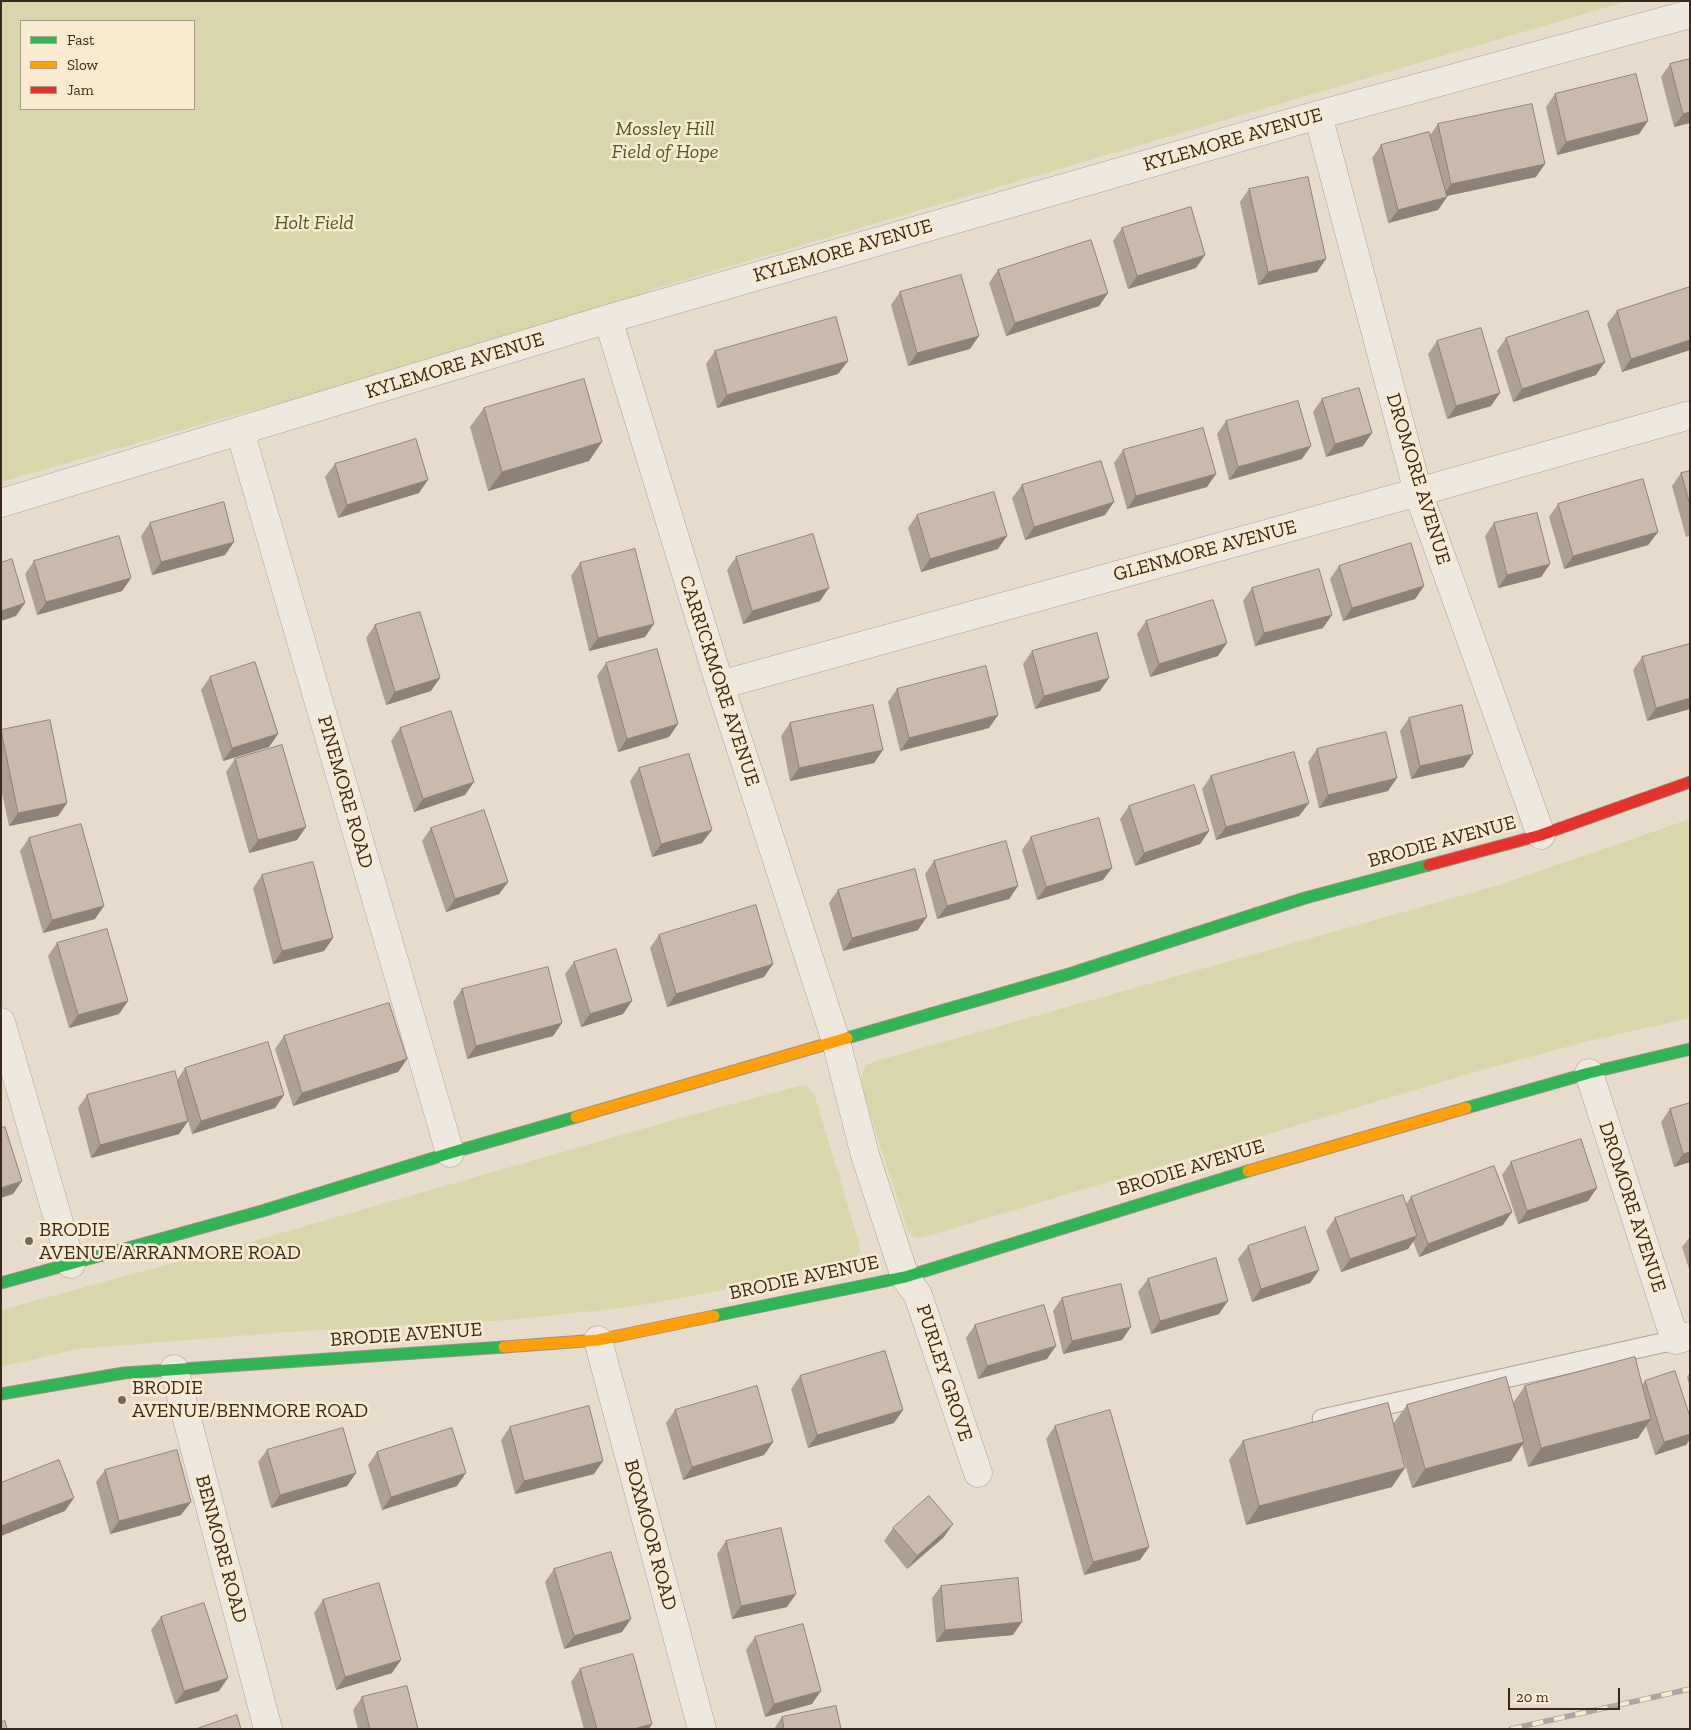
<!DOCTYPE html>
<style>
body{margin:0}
#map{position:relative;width:1691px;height:1730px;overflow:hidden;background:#e7dccb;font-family:"Zilla Slab",serif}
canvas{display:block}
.frame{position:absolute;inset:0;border:2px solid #3b291c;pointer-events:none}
.legend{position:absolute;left:20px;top:20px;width:175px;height:90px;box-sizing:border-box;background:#f9ebd0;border:1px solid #ad9d88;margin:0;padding:6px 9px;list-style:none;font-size:15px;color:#3b291c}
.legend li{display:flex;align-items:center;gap:10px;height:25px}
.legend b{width:25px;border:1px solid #ad9d88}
.scale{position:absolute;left:1508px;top:1688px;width:112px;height:22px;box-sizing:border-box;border:2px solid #3b291c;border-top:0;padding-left:6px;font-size:15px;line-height:18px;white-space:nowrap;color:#3b291c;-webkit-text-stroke:4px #f9ebd0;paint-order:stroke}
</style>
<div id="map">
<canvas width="1691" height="1730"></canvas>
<div class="frame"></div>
<ul class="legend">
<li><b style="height:6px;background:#30b455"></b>Fast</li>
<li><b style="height:6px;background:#ff9f0a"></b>Slow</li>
<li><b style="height:6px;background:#e5322d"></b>Jam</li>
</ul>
<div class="scale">20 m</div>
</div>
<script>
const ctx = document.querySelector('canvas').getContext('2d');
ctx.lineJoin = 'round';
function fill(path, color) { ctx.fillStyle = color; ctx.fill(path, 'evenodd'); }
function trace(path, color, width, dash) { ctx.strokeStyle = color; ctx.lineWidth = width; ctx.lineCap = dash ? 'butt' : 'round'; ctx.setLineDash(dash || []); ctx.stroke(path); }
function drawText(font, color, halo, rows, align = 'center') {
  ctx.font = font + ' "Zilla Slab",serif'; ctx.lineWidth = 5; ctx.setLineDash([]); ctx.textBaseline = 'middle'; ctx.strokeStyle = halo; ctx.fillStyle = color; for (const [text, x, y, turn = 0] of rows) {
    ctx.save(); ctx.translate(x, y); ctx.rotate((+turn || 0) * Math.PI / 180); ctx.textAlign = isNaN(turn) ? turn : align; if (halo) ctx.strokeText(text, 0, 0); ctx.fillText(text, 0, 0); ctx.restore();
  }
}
fill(new Path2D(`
 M1 1H1628L653 289 638 297 490 348 224 418 1 482ZM21 21H194V109H21Z
 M1690 819V1018L1589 1041 1485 1069 921 1238 914 1237 908 1232 874 1127 861 1082 862 1073 866 1065 876 1061 1499 885Z
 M803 1085 807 1086 814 1093 860 1246V1252L855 1257 724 1290 630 1307 510 1320 287 1332 77 1349 1 1367V1310L250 1242 677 1119Z`), '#d9d6ac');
const lane = new Path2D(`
 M1322 1419 1675 1340`);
const street = new Path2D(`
 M1318 115 1418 492 1541 835
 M608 319 720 685 836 1041 865 1155 905 1277 918 1295 978 1473
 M240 431 450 1153
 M1 503 608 319 1318 115 1690 14
 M720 685 1418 492 1690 415
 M1 1022 71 1264
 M1589 1073 1675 1340 1690 1336
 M598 1340 702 1729
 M174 1369 268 1729`);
const fast = new Path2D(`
 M847 1038 1069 974 1305 898 1429 865
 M1466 1108 1589 1073 1690 1049
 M1 1283 262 1211 450 1153 576 1117
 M714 1316 905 1277 1248 1171
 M1 1394 124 1373 504 1347`);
const slow = new Path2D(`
 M576 1117 847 1038
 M1248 1171 1466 1108
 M504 1347 598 1340 714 1316`);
const jam = new Path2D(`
 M1429 865 1541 835 1690 782`);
trace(lane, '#aca195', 21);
trace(street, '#aca195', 29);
trace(fast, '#9b9185', 13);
trace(slow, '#9b9185', 13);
trace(jam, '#9b9185', 13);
trace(lane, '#eee8de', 19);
trace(street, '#eee8de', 28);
trace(fast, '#30b455', 11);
trace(slow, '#ff9f0a', 11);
trace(jam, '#e5322d', 11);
const rail = new Path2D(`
 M1511 1729 1690 1689`);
trace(rail, '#ada69e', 5.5);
trace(rail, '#f9ebd0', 4, [11]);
fill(new Path2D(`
 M1690 59V123L1674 127 1661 77 1670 64Z
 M1555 94 1639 134 1557 155 1546 107Z
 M1438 124 1536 177 1446 196 1447 197 1438 210 1388 223 1372 158 1381 145 1430 135Z
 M1249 189 1317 272 1258 285 1240 202Z
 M1122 228 1196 268 1128 289 1113 241Z
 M998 270 1108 293 1099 306 1006 336 989 283Z
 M1690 287V350L1622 372 1607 324 1617 311Z
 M900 292 970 349 908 366 891 305Z
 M1506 338 1596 375 1513 402 1497 351Z
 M1437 341 1491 406 1447 419 1428 354Z
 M715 351 848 361 838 374 717 408 706 364Z
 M1322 399 1363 446 1326 457 1313 412Z
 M484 408 589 461 488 491 470 427Z
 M1226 421 1302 459 1229 480 1217 434Z
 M1123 450 1207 487 1127 509 1114 463Z
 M335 464 419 493 338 518 325 477Z
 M1690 471V536L1686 537 1672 486 1681 473Z
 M1022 485 1105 515 1025 540 1012 498Z
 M1558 504 1658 532 1648 545 1564 569 1549 517Z
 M917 515 998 549 921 572 908 528Z
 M150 523 225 555 152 575 141 536Z
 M1494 523 1550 564 1541 577 1498 588 1485 536Z
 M736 557 820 601 743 624 727 570Z
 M34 561 131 578 122 591 37 615 25 574Z
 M580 563 645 637 589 651 571 576Z
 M1339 566 1424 586 1415 599 1343 621 1330 579Z
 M1252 588 1323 628 1255 646 1243 601Z
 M1146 621 1218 656 1150 677 1137 634Z
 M375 625 431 691 386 705 366 638Z
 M1690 644V709L1647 721 1633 670 1642 657Z
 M1032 651 1100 691 1035 709 1023 664Z
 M606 663 669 737 618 752 597 676Z
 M210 677 278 734 269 747 223 761 201 690Z
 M897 689 998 715 989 728 900 751 888 702Z
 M1409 718 1464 767 1411 779 1400 731Z
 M790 723 883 750 874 763 790 781 781 736Z
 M400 728 465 795 414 812 391 741Z
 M1 730 67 803 58 816 9 826 1 788Z
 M1317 749 1388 791 1319 808 1308 762Z
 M235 759 297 840 249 853 226 772Z
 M639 768 702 843 652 857 630 781Z
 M1211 776 1309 803 1299 816 1216 840 1202 789Z
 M1129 806 1209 831 1200 844 1135 866 1120 819Z
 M431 828 508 882 499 894 446 912 422 841Z
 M1031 837 1103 880 1037 900 1022 850Z
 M29 838 95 919 43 933 20 851Z
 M934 861 1018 886 1009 899 937 919 925 874Z
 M262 875 333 938 324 951 273 964 253 888Z
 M838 890 918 930 843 951 829 903Z
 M659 935 773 964 764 977 667 1007 650 948Z
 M57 943 119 1014 69 1028 48 956Z
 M574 962 623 1014 581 1027 565 974Z
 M462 989 562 1023 553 1036 467 1059 453 1002Z
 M284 1036 407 1059 398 1072 293 1106 275 1049Z
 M185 1068 284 1095 275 1108 192 1134 188 1121 179 1134 91 1158 78 1108 87 1095 177 1080Z
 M1690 1103V1162L1674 1167 1661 1122 1670 1109Z
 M1511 1162 1597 1188 1588 1201 1518 1224 1502 1175Z
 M1411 1197 1503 1225 1419 1257 1413 1241 1408 1249 1341 1272 1326 1231 1335 1218 1406 1204Z
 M1690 1237V1272L1682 1247Z
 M1248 1246 1319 1270 1310 1283 1252 1302 1238 1259Z
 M1148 1279 1219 1314 1151 1334 1138 1292Z
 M1062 1298 1122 1340 1063 1354 1053 1311Z
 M975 1325 1047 1359 978 1379 966 1338Z
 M1690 1373V1388L1687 1377Z
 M800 1376 894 1423 808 1448 791 1389Z
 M1645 1381 1690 1417V1439L1686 1445 1655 1455 1646 1426 1638 1438 1528 1467 1522 1445 1511 1461 1412 1488 1393 1424 1407 1405 1513 1403 1525 1386 1642 1385Z
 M675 1410 773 1442 764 1455 683 1480 666 1423Z
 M1055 1426 1149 1547 1140 1560 1084 1575 1046 1439Z
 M510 1427 594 1474 515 1494 501 1440Z
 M1243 1441 1392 1487 1246 1525 1229 1460Z
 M267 1450 356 1473 347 1486 271 1508 258 1462Z
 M377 1452 457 1486 382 1510 368 1465Z
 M105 1470 181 1515 110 1534 96 1482Z
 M893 1528 944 1537 907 1569 884 1541Z
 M726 1541 787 1607 732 1619 717 1554Z
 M554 1569 622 1632 564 1649 545 1582Z
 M941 1586 1013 1635 936 1642 932 1598Z
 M323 1600 392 1673 336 1690 314 1613Z
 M161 1617 219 1691 175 1704 151 1630Z
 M755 1637 812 1704 765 1717 746 1650Z
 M580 1669 649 1729H584L571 1682Z
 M362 1697 418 1729H358L353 1710Z
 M782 1717 841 1729H774Z`), '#afa094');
fill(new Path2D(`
 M1690 112V123L1674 127 1683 114Z
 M1648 121 1639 134 1557 155 1566 142Z
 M1545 164 1536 177 1442 197 1451 184Z
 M1447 197 1438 210 1388 223 1398 210Z
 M1205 255 1196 268 1128 289 1137 276Z
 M1326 259 1317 272 1258 285 1268 272Z
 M1108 293 1099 306 1006 336 1015 323Z
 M979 336 970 349 908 366 917 353Z
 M1690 340V350L1622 372 1631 359Z
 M848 361 838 374 717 408 727 395Z
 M1605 362 1596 375 1513 402 1522 389Z
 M1500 393 1491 406 1447 419 1456 406Z
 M1372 433 1363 446 1326 457 1335 444Z
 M602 442 589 461 488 491 502 472Z
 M1311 446 1302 459 1229 480 1238 467Z
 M1216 474 1207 487 1127 509 1136 496Z
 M428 480 419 493 338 518 347 505Z
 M1114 502 1105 515 1025 540 1034 527Z
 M1658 532 1648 545 1564 569 1573 556Z
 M1007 536 998 549 921 572 930 559Z
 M234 542 225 555 152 575 161 562Z
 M1550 564 1541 577 1498 588 1507 575Z
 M131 578 122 591 37 615 46 602Z
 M1424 586 1415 599 1343 621 1352 608Z
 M829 588 820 601 743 624 752 611Z
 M25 603 16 616 1 621V611Z
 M1332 615 1323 628 1255 646 1264 633Z
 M654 624 645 637 589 651 598 638Z
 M1227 643 1218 656 1150 677 1159 664Z
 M440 678 431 691 386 705 395 692Z
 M1109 678 1100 691 1035 709 1044 696Z
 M1690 698V709L1647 721 1656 708Z
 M998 715 989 728 900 751 909 738Z
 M678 724 669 737 618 752 627 739Z
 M278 734 269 747 223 761 232 748Z
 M883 750 874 763 790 781 799 768Z
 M1473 754 1464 767 1411 779 1420 766Z
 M1397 778 1388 791 1319 808 1328 795Z
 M474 782 465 795 414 812 423 799Z
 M67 803 58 816 9 826 18 813Z
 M1309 803 1299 816 1216 840 1226 827Z
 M306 827 297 840 249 853 258 840Z
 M712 830 702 843 652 857 661 844Z
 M1209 831 1200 844 1135 866 1144 853Z
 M1112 868 1103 880 1037 900 1046 887Z
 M508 882 499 894 446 912 455 899Z
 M1018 886 1009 899 937 919 947 906Z
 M104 906 95 919 43 933 52 920Z
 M927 917 918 930 843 951 852 938Z
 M333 938 324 951 273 964 282 951Z
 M773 964 764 977 667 1007 676 994Z
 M128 1001 119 1014 69 1028 78 1015Z
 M632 1001 623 1014 581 1027 590 1014Z
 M562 1023 553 1036 467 1059 476 1046Z
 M407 1059 398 1072 293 1106 302 1093Z
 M284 1095 275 1108 192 1134 201 1121Z
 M188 1121 179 1134 91 1158 100 1145Z
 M1690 1152V1162L1674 1167 1683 1154Z
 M22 1181 13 1194 1 1198V1188Z
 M1597 1188 1588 1201 1518 1224 1527 1211Z
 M1512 1212 1503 1225 1419 1257 1428 1244Z
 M1417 1236 1408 1249 1341 1272 1350 1259Z
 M1319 1270 1310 1283 1252 1302 1261 1289Z
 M1228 1301 1219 1314 1151 1334 1160 1321Z
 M1131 1327 1122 1340 1063 1354 1072 1341Z
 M1056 1346 1047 1359 978 1379 987 1366Z
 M903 1410 894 1423 808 1448 817 1435Z
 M1651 1419 1638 1438 1528 1467 1541 1448Z
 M1690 1434V1439L1686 1445 1655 1455 1664 1442Z
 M773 1442 764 1455 683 1480 692 1467Z
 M1524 1442 1511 1461 1412 1488 1425 1469Z
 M603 1461 594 1474 515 1494 524 1481Z
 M1405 1468 1392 1487 1246 1525 1259 1506Z
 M356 1473 347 1486 271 1508 280 1495Z
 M466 1473 457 1486 382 1510 391 1497Z
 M74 1498 65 1511 1 1536V1526Z
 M191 1502 181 1515 110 1534 119 1521Z
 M953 1524 944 1537 907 1569 917 1556Z
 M1149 1547 1140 1560 1084 1575 1093 1562Z
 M796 1594 787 1607 732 1619 741 1606Z
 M631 1619 622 1632 564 1649 574 1636Z
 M1022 1622 1013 1635 936 1642 945 1630Z
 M401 1660 392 1673 336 1690 345 1677Z
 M228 1678 219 1691 175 1704 184 1691Z
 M821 1691 812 1704 765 1717 774 1704Z
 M652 1724 649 1729H634Z`), '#8e8278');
const building = new Path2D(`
 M1690 59V112L1683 114 1670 64Z
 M1636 74 1648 121 1566 142 1555 94Z
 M1532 104 1545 164 1451 184 1438 124Z
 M1429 132 1447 197 1398 210 1381 145Z
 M1308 177 1326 259 1268 272 1249 189Z
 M1191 207 1205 255 1137 276 1122 228Z
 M1091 240 1108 293 1015 323 998 270Z
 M961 275 979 336 917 353 900 292Z
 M1690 287V340L1631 359 1617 311Z
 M1588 311 1605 362 1522 389 1506 338Z
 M836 317 848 361 727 395 715 351Z
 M1481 328 1500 393 1456 406 1437 341Z
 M584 379 602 442 502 472 484 408Z
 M1359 388 1372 433 1335 444 1322 399Z
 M1298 401 1311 446 1238 467 1226 421Z
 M1203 428 1216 474 1136 496 1123 450Z
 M416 439 428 480 347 505 335 464Z
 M1101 461 1114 502 1034 527 1022 485Z
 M1690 471V505L1681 473Z
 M1643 479 1658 532 1573 556 1558 504Z
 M994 492 1007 536 930 559 917 515Z
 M224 502 234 542 161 562 150 523Z
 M1537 513 1550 564 1507 575 1494 523Z
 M813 534 829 588 752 611 736 557Z
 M119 536 131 578 46 602 34 561Z
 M1411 543 1424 586 1352 608 1339 566Z
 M635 549 654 624 598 638 580 563Z
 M12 559 25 603 1 611V563Z
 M1319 569 1332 615 1264 633 1252 588Z
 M1213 600 1227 643 1159 664 1146 621Z
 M420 612 440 678 395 692 375 625Z
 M1097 633 1109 678 1044 696 1032 651Z
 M1690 644V698L1656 708 1642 657Z
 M657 649 678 724 627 739 606 663Z
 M255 662 278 734 232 748 210 677Z
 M986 666 998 715 909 738 897 689Z
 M873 705 883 750 799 768 790 723Z
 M1462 705 1473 754 1420 766 1409 718Z
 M451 711 474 782 423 799 400 728Z
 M50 720 67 803 18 813 1 730Z
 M1386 732 1397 778 1328 795 1317 749Z
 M282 745 306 827 258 840 235 759Z
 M1294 752 1309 803 1226 827 1211 776Z
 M689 754 712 830 661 844 639 768Z
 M1194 785 1209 831 1144 853 1129 806Z
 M484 810 508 882 455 899 431 828Z
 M1099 818 1112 868 1046 887 1031 837Z
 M81 824 104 906 52 920 29 838Z
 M1006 841 1018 886 947 906 934 861Z
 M313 862 333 938 282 951 262 875Z
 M915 869 927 917 852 938 838 890Z
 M756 905 773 964 676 994 659 935Z
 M107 929 128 1001 78 1015 57 943Z
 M616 949 632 1001 590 1014 574 962Z
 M548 967 562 1023 476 1046 462 989Z
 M389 1003 407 1059 302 1093 284 1036Z
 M268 1042 284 1095 201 1121 185 1068Z
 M175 1071 188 1121 100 1145 87 1095Z
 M1690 1103V1152L1683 1154 1670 1109Z
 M5 1127 22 1181 1 1188V1128Z
 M1581 1139 1597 1188 1527 1211 1511 1162Z
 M1494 1166 1512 1212 1428 1244 1411 1197Z
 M1403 1195 1417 1236 1350 1259 1335 1218Z
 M1305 1227 1319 1270 1261 1289 1248 1246Z
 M1216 1258 1228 1301 1160 1321 1148 1279Z
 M1121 1284 1131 1327 1072 1341 1062 1298Z
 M1044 1305 1056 1346 987 1366 975 1325Z
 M885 1351 903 1410 817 1435 800 1376Z
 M1635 1357 1651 1419 1541 1448 1525 1386Z
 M1675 1371 1690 1417V1434L1664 1442 1645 1381Z
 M1506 1377 1524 1442 1425 1469 1407 1405Z
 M757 1386 773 1442 692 1467 675 1410Z
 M1388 1403 1405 1468 1259 1506 1243 1441Z
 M589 1406 603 1461 524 1481 510 1427Z
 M1110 1410 1149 1547 1093 1562 1055 1426Z
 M343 1428 356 1473 280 1495 267 1450Z
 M452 1428 466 1473 391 1497 377 1452Z
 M177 1450 191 1502 119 1521 105 1470Z
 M59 1460 74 1498 1 1526V1483Z
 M929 1496 953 1524 917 1556 893 1528Z
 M781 1528 796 1594 741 1606 726 1541Z
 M611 1552 631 1619 574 1636 554 1569Z
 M1018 1578 1022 1622 945 1630 941 1586Z
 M379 1583 401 1660 345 1677 323 1600Z
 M204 1603 228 1678 184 1691 161 1617Z
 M803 1624 821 1691 774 1704 755 1637Z
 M633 1654 652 1724 634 1729H597L580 1669Z
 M407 1686 418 1729H370L362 1697Z
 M836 1706 841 1729H784L782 1717Z
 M237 1715 241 1729H196Z
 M5 1721 7 1729H1V1722Z`);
fill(building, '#cbbaac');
trace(building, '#8e8278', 1);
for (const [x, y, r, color] of [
 [29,1241,5,"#776859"],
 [122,1400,5,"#776859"]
]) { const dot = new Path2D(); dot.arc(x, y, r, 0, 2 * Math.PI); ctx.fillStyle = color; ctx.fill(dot); trace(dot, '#f9ebd0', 2); }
drawText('italic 20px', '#4f5a20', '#f9ebd0', [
 ["Mossley Hill",665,129],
 ["Field of Hope",665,152],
 ["Holt Field",314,223]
]);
drawText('20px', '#3b291c', '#f9ebd0', [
 ["KYLEMORE AVENUE",1233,140,-16],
 ["KYLEMORE AVENUE",843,251,-16],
 ["KYLEMORE AVENUE",455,366,-17],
 ["DROMORE AVENUE",1418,479,73],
 ["GLENMORE AVENUE",1205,551,-15],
 ["CARRICKMORE AVENUE",719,681,72],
 ["PINEMORE ROAD",345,792,74],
 ["BRODIE AVENUE",1442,842,-15],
 ["BRODIE AVENUE",1191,1168,-17],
 ["DROMORE AVENUE",1632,1207,72],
 ["BRODIE AVENUE",804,1278,-12],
 ["BRODIE AVENUE",406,1335,-4],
 ["PURLEY GROVE",944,1373,72],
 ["BOXMOOR ROAD",650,1535,75],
 ["BENMORE ROAD",221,1549,75]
]);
drawText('20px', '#3b291c', '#f9ebd0', [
 ["BRODIE",39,1230],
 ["AVENUE/ARRANMORE ROAD",39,1253],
 ["BRODIE",132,1388],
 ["AVENUE/BENMORE ROAD",132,1411]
], 'left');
</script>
